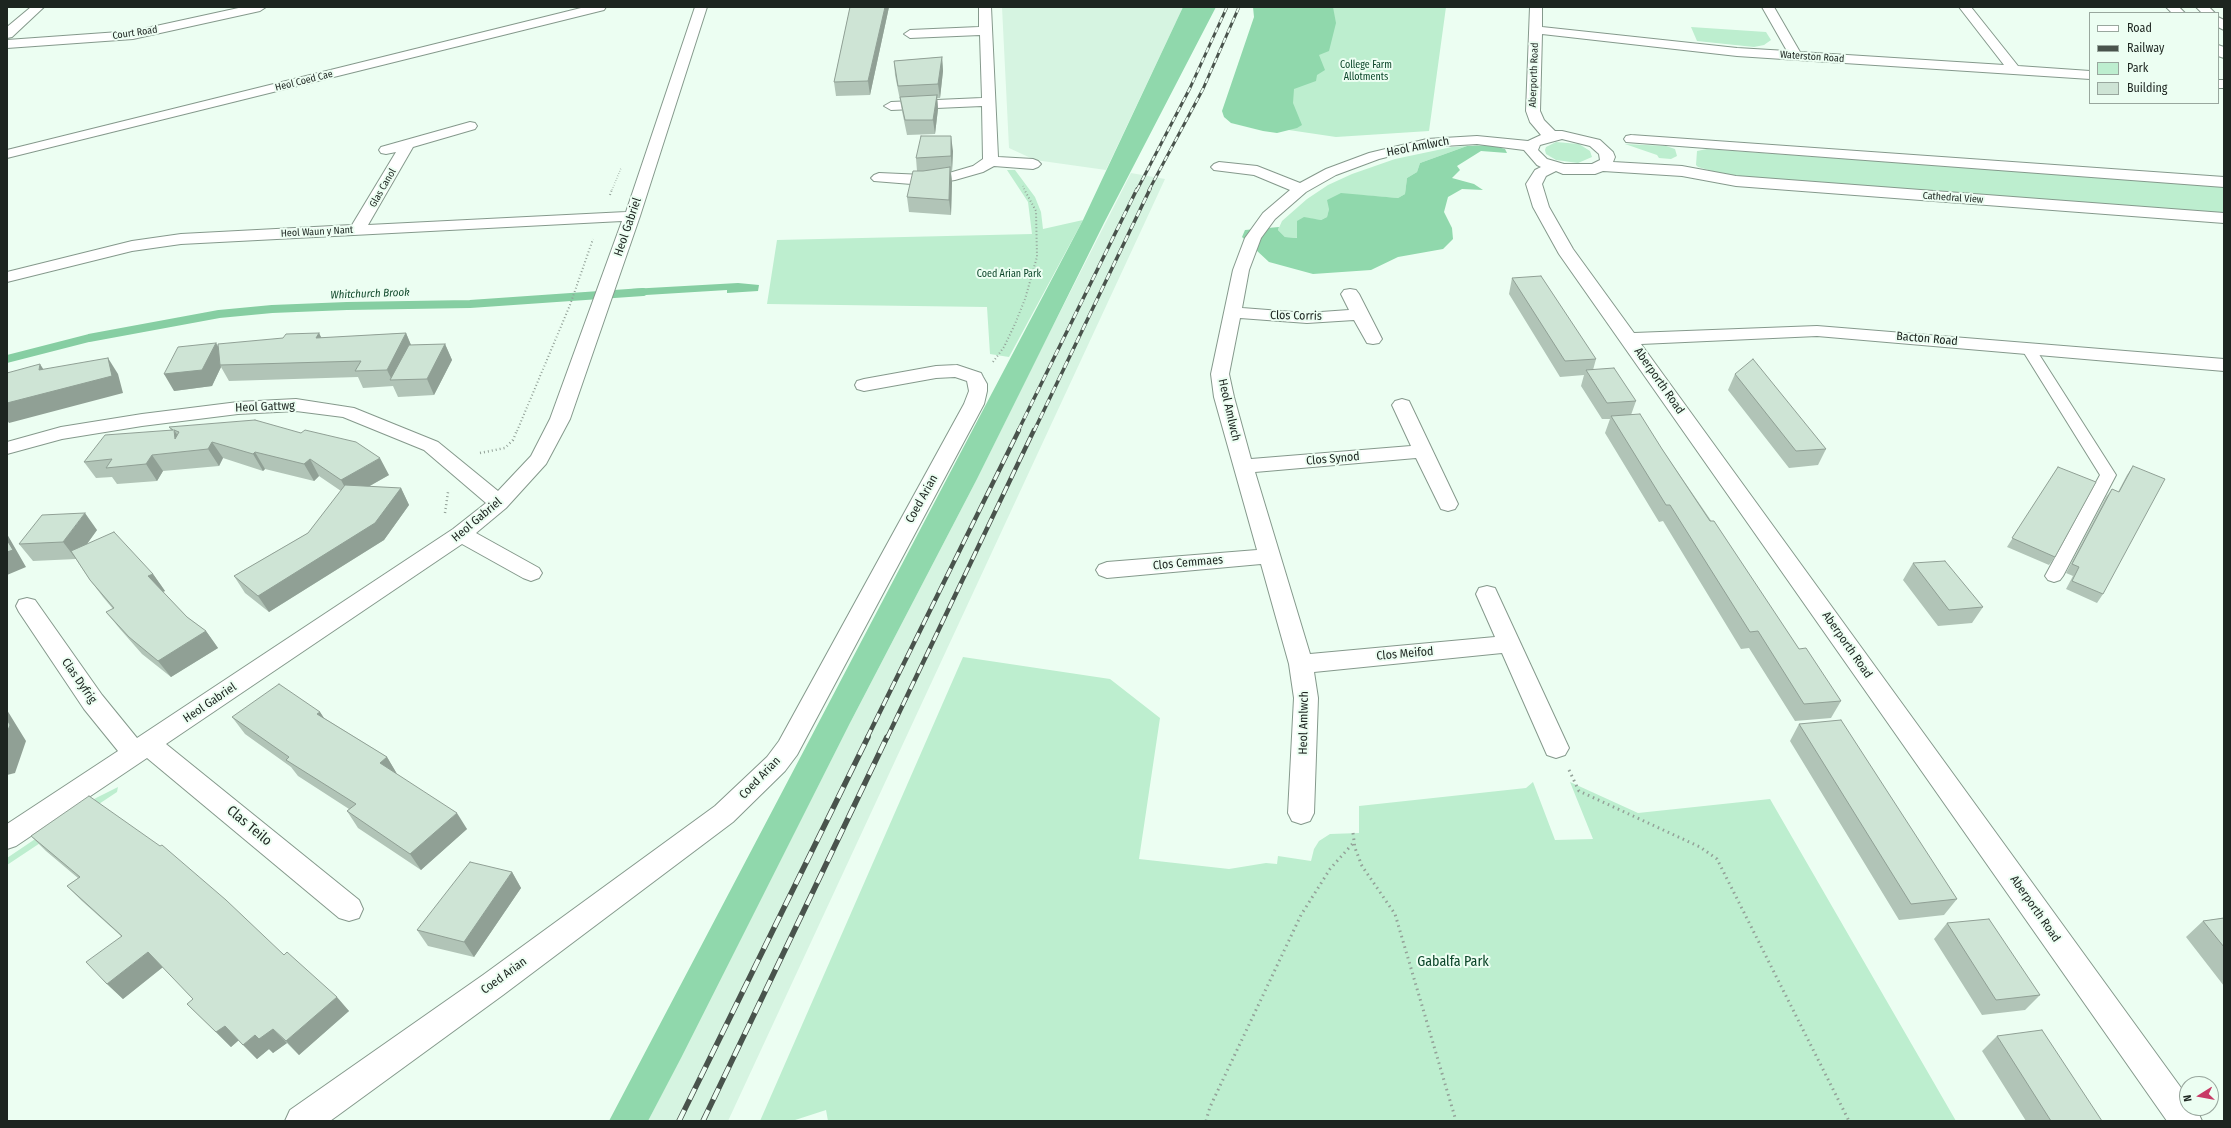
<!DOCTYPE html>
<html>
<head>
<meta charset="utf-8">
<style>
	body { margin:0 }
	#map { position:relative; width:2231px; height:1128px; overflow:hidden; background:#ecfef2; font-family:"Fira Sans Condensed",sans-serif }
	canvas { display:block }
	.frame { position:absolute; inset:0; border:8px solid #1d2520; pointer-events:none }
	.legend { position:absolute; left:2089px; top:12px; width:130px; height:92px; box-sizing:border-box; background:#ecfef2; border:1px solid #99a79e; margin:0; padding:5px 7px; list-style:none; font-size:12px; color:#1d2520 }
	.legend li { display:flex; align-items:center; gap:8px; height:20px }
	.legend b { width:20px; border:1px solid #99a79e }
	.north { position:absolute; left:2179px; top:1076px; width:40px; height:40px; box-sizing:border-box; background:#ecfef2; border:1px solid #99a79e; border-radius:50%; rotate:259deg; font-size:11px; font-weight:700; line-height:16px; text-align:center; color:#1d2520 }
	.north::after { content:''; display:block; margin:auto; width:14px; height:18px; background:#c83a66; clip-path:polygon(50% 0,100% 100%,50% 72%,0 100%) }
</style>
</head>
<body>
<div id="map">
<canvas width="2231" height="1128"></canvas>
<div class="frame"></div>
<ul class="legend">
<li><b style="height:5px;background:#fff"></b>Road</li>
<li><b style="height:5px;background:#49534c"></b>Railway</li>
<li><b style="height:11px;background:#bdeecf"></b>Park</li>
<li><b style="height:11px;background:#cee4d5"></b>Building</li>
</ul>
<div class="north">N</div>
</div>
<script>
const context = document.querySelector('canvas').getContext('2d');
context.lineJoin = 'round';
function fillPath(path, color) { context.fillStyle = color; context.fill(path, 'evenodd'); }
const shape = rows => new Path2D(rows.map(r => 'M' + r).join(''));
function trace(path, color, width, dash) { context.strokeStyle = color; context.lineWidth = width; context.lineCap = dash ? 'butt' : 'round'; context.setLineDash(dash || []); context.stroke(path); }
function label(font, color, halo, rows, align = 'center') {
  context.font = font + ' "Fira Sans Condensed",sans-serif'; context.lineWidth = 4; context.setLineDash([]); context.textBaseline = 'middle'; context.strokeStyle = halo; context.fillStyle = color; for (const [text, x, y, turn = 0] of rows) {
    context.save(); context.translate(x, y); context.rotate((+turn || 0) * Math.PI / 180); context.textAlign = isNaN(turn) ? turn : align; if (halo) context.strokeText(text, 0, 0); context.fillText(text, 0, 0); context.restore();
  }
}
const built = shape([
	[1002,7,1183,7,1106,170,1035,160,1009,148],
	[1131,173,1165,179,728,1121,648,1121,850,723,977,479,1033,365]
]);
const green = shape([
	[1317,7,1446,7,1429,131,1336,137,1282,129],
	[1691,27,1766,32,1771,40,1764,45,1754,47,1697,41],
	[1556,142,1579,144,1590,151,1592,157,1578,163,1556,160,1546,154,1545,150,1546,147],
	[1625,144,1666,146,1675,149,1677,156,1671,159,1659,158,1657,155],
	[1467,146,1420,163,1417,172,1407,178,1405,194,1398,198,1360,195,1329,209,1327,217,1321,220,1304,218,1298,238,1285,237,1278,230,1282,221,1307,199,1328,185,1352,174,1395,159,1452,147],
	[1707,149,2224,186,2224,213,1730,176,1698,167,1696,165,1697,151],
	[1007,170,1015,170,1035,197,1041,212,1043,229,1083,220,1009,357,990,354,987,307,767,304,777,240,1032,234,1028,202],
	[963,657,1110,679,1160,718,1139,859,1229,869,1266,863,1277,864,1278,856,1311,861,1314,849,1319,841,1330,834,1359,833,1359,806,1526,788,1533,782,1555,840,1593,839,1570,782,1638,813,1770,799,1956,1121,828,1121,826,1110,792,1121,760,1121],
	[118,787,117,792,7,865,7,858,96,798]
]);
const forest = shape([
	[1183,7,1216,7,1104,223,977,479,850,723,681,1058,648,1121,609,1121,1083,220],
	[1253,7,1333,7,1336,23,1329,51,1319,55,1325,70,1317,75,1316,81,1294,89,1293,103,1302,125,1297,128,1277,133,1263,131,1231,123,1224,117,1222,111,1254,17],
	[1491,145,1505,149,1507,153,1481,151,1457,166,1460,170,1452,178,1474,184,1483,190,1462,189,1448,197,1444,212,1452,228,1453,239,1443,249,1398,257,1371,270,1313,274,1269,262,1242,237,1245,230,1279,227,1278,230,1285,237,1297,238,1297,221,1304,217,1321,220,1327,217,1329,209,1327,200,1341,193,1398,198,1405,194,1407,178,1417,172,1420,163,1467,146]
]);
const water = shape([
	[738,283,759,285,758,291,727,293,727,290,630,296,631,289]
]);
const stream = shape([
	[7,359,89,338,219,314,272,309,347,306,470,304,643,292]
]);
const pathFar3 = shape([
	[1023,186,1025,190],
	[612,190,621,168]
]);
const pathFar2 = shape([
	[610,195,612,189],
	[993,362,1004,347,1015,324,1025,299,1037,257,1036,211,1024,189],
	[517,431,570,305,593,239]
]);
const pathFar1 = shape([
	[480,453,505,448,513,440,517,430],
	[445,513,448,492]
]);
const path = shape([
	[1569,770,1579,791,1700,847,1717,859,1849,1121],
	[1353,833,1355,848,1362,866,1395,914,1456,1121],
	[1206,1121,1210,1107,1301,915,1330,869,1355,841]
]);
const lane = shape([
	[2028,344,2035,348,2116,475,2063,576,2060,580,2054,582,2048,580,2045,576,2100,475,2021,348,2028,344]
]);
const street = shape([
	[31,7,44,7,12,37,7,38,7,27,31,7],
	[243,7,266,7,260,11,133,39,7,48,7,40,133,31,243,7],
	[585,7,606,7,604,10,7,158,7,150,585,7],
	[695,7,707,7,640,216,570,419,546,464,506,508,476,533,539,568,542,573,539,578,531,581,523,578,462,544,166,744,359,900,363,909,359,918,349,921,339,918,147,758,16,846,7,849,7,824,118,751,84,709,19,612,16,606,19,600,27,598,35,600,102,695,137,738,453,529,486,503,424,450,343,417,296,411,238,414,142,426,62,439,7,454,7,442,61,427,142,414,238,402,296,399,354,408,438,442,498,491,531,456,550,419,622,221,181,244,132,251,7,282,7,272,132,241,181,234,352,225,396,152,386,154,381,153,379,150,381,147,470,122,475,123,477,126,475,129,413,147,368,225,626,212,695,7],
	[979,7,991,7,998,157,1033,159,1038,161,1041,164,1038,167,1033,169,994,166,983,172,955,180,924,185,874,181,871,178,874,175,879,173,924,175,949,173,973,166,983,159,982,106,891,110,884,106,891,102,982,98,980,35,910,38,904,34,910,30,979,27,979,7],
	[1530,7,1542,7,1542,27,1737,48,1787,51,1762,7,1774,7,1800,52,2004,65,1959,7,1971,7,2018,66,2090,71,2090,79,1737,56,1542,34,1540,111,1544,120,1555,131,1562,131,1600,140,1613,152,1615,157,1613,162,1682,166,1736,176,2224,213,2224,223,1736,186,1682,176,1603,171,1595,174,1563,174,1556,171,1546,176,1542,184,1549,207,1573,249,1634,333,1817,326,2224,359,2224,371,1817,336,1641,344,2187,1096,2187,1108,2196,1108,2202,1121,2167,1121,1559,254,1533,207,1526,184,1535,170,1541,167,1537,165,1524,150,1477,144,1427,147,1379,159,1336,175,1306,192,1275,219,1261,238,1249,270,1242,308,1307,313,1349,310,1341,294,1344,290,1350,289,1356,290,1359,294,1382,339,1379,343,1373,344,1367,343,1354,320,1307,323,1240,318,1229,374,1234,397,1251,459,1411,446,1392,405,1395,401,1402,399,1409,401,1458,504,1455,509,1448,511,1441,509,1416,458,1255,472,1310,654,1495,637,1476,594,1479,588,1487,586,1495,588,1569,748,1565,755,1556,758,1547,755,1502,653,1314,672,1318,698,1314,813,1310,821,1301,824,1292,821,1288,813,1294,698,1289,664,1261,564,1107,578,1099,575,1096,570,1099,565,1107,562,1257,550,1214,397,1211,374,1233,270,1245,238,1263,213,1290,190,1254,175,1214,170,1211,167,1214,164,1219,162,1257,166,1300,183,1326,169,1369,153,1427,139,1477,136,1528,141,1541,135,1530,122,1526,111,1530,7],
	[1562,139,1590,146,1599,154,1600,160,1592,164,1564,164,1547,159,1538,150,1540,145,1562,139],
	[2218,80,2224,80,2224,88,2218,88,2218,80],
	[1631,135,2224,177,2224,187,1626,142,1624,139,1626,136,1631,135],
	[957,365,981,373,983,377,987,384,987,391,984,404,797,755,785,771,733,822,503,995,337,1116,330,1121,285,1121,290,1110,483,975,715,806,767,757,779,741,964,404,969,391,967,381,955,377,936,378,864,391,857,389,855,385,857,381,864,379,936,366,957,365]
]);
const secondary = shape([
	[2166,7,2179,7,2185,13,2172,13,2166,7],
	[2196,7,2209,7,2215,13,2202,13,2196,7],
	[2218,17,2224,20,2224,30,2218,27,2218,17],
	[2218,45,2224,47,2224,58,2218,56,2218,45]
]);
const railFar3 = shape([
	[1137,190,1190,88,1227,7],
	[1149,190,1203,89,1239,7]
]);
const railFar2 = shape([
	[1018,431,1137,189],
	[1034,431,1150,189]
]);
const railFar1 = shape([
	[867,738,1019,430],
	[887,738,1034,430]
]);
const rail = shape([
	[679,1121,868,737],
	[703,1121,887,737]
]);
const wall = shape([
	[850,7,889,7,870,95,836,96,834,82],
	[942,57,943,71,940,98,937,98,938,109,935,134,907,135,902,111,900,100,895,75,894,61],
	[953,151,952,171,951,171,952,182,951,215,909,212,907,197,917,171,916,158],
	[1512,278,1596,359,1593,370,1636,401,1631,415,1662,449,1799,649,1841,701,1831,718,1795,721,1749,648,1741,649,1663,521,1659,522,1605,433,1610,419,1602,419,1581,386,1584,375,1560,377,1509,294],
	[319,333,321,338,406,333,411,345,445,344,452,360,434,395,398,397,393,386,363,388,358,377,229,381,221,367,212,386,174,391,216,343,219,348],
	[1735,374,1826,449,1818,465,1789,468,1728,390],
	[169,427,389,475,368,487,401,488,409,505,384,540,269,612,245,593,234,576,308,533,341,491,319,476,314,481,265,469,263,471,223,458,219,466,163,471,157,481,117,484,112,477,96,478,84,462,171,430],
	[2133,466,2103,594,2097,603,2066,589,2073,576,2066,573,2106,497,2112,489,2118,492,2127,475],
	[2058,467,2055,557,2049,565,2007,547],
	[97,530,87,544,153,574,165,591,163,592,187,617,206,631,218,648,171,677,142,654,120,629,106,612,113,609,103,597,90,580,76,559,33,561,19,544],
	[1913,563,1983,607,1972,623,1938,626,1903,580],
	[320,712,324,718,387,757,397,774,467,829,421,870,358,828,347,811,349,809,298,776,291,767,245,734,232,717],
	[1799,724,1957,899,1944,915,1899,920,1790,741],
	[31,836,284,955,349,1011,299,1055,287,1043,273,1053,269,1049,257,1059,239,1040,231,1047,187,1004,193,999,163,967,123,999,107,984,121,936,82,901,67,886,78,878,46,851],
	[512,872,521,888,474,957,428,946,417,930],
	[2224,918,2224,986,2186,937,2203,921],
	[1947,923,2040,995,2025,1010,1982,1015,1934,939],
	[1997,1036,2102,1121,2026,1121,1982,1051]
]);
const shadedWall = shape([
	[885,7,889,7,870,95,868,81],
	[942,57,943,71,940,98,938,84],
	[937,95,938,109,935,134,933,120],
	[951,136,953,151,952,171,951,156],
	[950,167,952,182,951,215,949,200],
	[319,333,327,349,316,338],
	[406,333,413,350,392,380,387,370],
	[216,343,225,359,220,365,221,367,212,386,174,391,164,374],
	[445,344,452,360,434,395,427,379],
	[108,358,118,374,123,393,9,423,7,420,7,403],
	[40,364,51,381,39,370],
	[174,430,185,447,175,439],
	[212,442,223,458,219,466,208,449],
	[255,452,265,469,263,471,253,454],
	[152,455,163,471,157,481,146,464],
	[380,458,389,475,350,497,341,480],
	[310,459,319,476,314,481,304,464],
	[401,488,409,505,384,540,269,612,258,596],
	[85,513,97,530,76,559,63,542],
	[7,534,26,567,7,575],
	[153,574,165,591,160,593,148,576],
	[206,631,218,648,171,677,158,661],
	[7,710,26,741,15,773,7,775],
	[320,712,331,729,317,714],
	[387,757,397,774,380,763],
	[457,813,467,829,421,870,410,854],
	[512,872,521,888,474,957,464,942],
	[148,952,163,967,123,999,107,984],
	[337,997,349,1011,299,1055,286,1041],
	[225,1026,239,1040,231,1047,216,1032],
	[273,1029,287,1043,273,1053,269,1049,257,1059,243,1045,255,1035]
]);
const building = shape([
	[850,7,885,7,868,81,834,82,850,7],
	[942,57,938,84,898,86,894,61,942,57],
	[937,95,933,120,905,120,900,97,937,95],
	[921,136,951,136,951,156,916,158,921,136],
	[950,167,949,200,907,197,913,171,923,171,950,167],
	[1541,276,1596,359,1565,361,1512,278,1541,276],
	[319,333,316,338,406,333,387,370,355,371,361,361,220,365,218,344,283,338,286,334,319,333],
	[216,343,202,370,164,374,178,347,216,343],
	[445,344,427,379,390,380,409,345,445,344],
	[108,358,112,376,7,403,7,373,40,364,39,370,108,358],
	[1753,359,1826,449,1796,451,1735,374,1753,359],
	[1614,368,1636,401,1607,403,1586,370,1614,368],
	[1640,414,1662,449,1710,521,1714,521,1799,649,1806,648,1841,701,1804,704,1758,631,1750,632,1670,505,1666,505,1611,416,1640,414],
	[255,420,301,433,305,430,356,442,380,458,341,480,310,459,304,464,255,452,253,454,212,442,208,449,152,455,146,464,106,468,112,459,84,462,105,435,173,430,169,427,255,420],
	[174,430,179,432,175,439,174,430],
	[2133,466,2165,479,2103,594,2072,581,2079,567,2072,564,2112,489,2119,492,2133,466],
	[2058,467,2096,482,2055,557,2012,538,2058,467],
	[345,485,401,488,375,523,258,596,234,576,308,533,345,485],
	[85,513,63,542,19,544,42,515,85,513],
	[114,532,153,574,148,576,187,617,206,631,158,661,129,637,106,612,114,608,90,580,71,551,114,532],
	[7,540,13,550,7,552,7,540],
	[1945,561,1983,607,1949,610,1913,563,1945,561],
	[279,684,320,712,317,714,387,757,380,763,457,813,410,854,347,811,356,804,286,760,289,757,232,717,279,684],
	[7,719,10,725,7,733,7,719],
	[1841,720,1957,899,1911,904,1799,724,1841,720],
	[89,796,160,846,162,845,226,900,284,955,287,952,337,997,286,1041,273,1029,259,1039,255,1035,243,1045,225,1026,216,1032,187,1004,193,999,148,952,107,984,86,962,122,936,67,886,80,877,31,836,89,796],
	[470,862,512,872,464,942,417,930,470,862],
	[2224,918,2224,947,2203,921,2224,918],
	[1989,919,2040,995,1996,1000,1947,923,1989,919],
	[2042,1030,2102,1121,2051,1121,1997,1036,2042,1030]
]);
const farStreetnames = [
	["Court Road",135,33,-8],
	["Waterston Road",1812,57,4],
	["Aberporth Road",1534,75,-88],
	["Heol Coed Cae",304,81,-14],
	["Glas Canol",383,188,-60],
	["Cathedral View",1953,198,4],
	["Heol Waun y Nant",317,232,-3]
];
const farParknames = [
	["College Farm",1366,65],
	["Allotments",1366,77],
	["Coed Arian Park",1009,274]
];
const farWaternames = [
	["Whitchurch Brook",370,294,-2]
];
const streetNames = [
	["Heol Amlwch",1418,147,-11],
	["Heol Gabriel",628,227,-71],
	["Clos Corris",1296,316,1],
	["Bacton Road",1927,339,5],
	["Aberporth Road",1659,381,55],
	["Heol Gattwg",265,407,-2],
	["Heol Amlwch",1229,410,77],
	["Clos Synod",1333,459,-5],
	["Coed Arian",922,499,-61],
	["Heol Gabriel",477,520,-40],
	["Clos Cemmaes",1188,563,-5],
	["Aberporth Road",1847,645,55],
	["Clos Meifod",1405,654,-5],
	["Clas Dyfrig",79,681,55],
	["Heol Gabriel",210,703,-34],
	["Heol Amlwch",1304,723,-89],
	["Coed Arian",760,778,-46],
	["Aberporth Road",2035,909,55],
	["Coed Arian",504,976,-36]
];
const nearStreetnames = [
	["Clas Teilo",249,826,40]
];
const nearParknames = [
	["Gabalfa Park",1453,962]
];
fillPath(built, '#d6f4e1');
fillPath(green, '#bdeecf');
fillPath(forest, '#90d8ac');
fillPath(water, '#86cea2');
trace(stream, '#86cea2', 8);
trace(lane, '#85998c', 2);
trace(street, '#85998c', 2);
trace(secondary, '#85998c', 2);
trace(pathFar3, '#93a198', 1.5, [0.5, 2]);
trace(pathFar2, '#93a198', 2, [1, 2.5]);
trace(pathFar1, '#93a198', 2.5, [1, 3]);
trace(path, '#93a198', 3, [1.5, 4]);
fillPath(lane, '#fff');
fillPath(street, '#fff');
fillPath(secondary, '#fff');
trace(railFar3, '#49534c', 3);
trace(railFar2, '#49534c', 3.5);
trace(railFar1, '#49534c', 4.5);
trace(rail, '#49534c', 5.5);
trace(railFar3, '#ecfef2', 2, [5.5]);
trace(railFar2, '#ecfef2', 2.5, [7]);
trace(railFar1, '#ecfef2', 3, [9]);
trace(rail, '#ecfef2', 4, [12]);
fillPath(wall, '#b1c4b7');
fillPath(shadedWall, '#90a095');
fillPath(building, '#cee4d5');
trace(building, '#90a095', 1);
label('10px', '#1d2520', '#ecfef2', farStreetnames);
label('10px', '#0a4428', '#ecfef2', farParknames);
label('italic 11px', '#124a2d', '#ecfef2', farWaternames);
label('12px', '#1d2520', '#ecfef2', streetNames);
label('14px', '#1d2520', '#ecfef2', nearStreetnames);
label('14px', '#0a4428', '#ecfef2', nearParknames);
</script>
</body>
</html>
